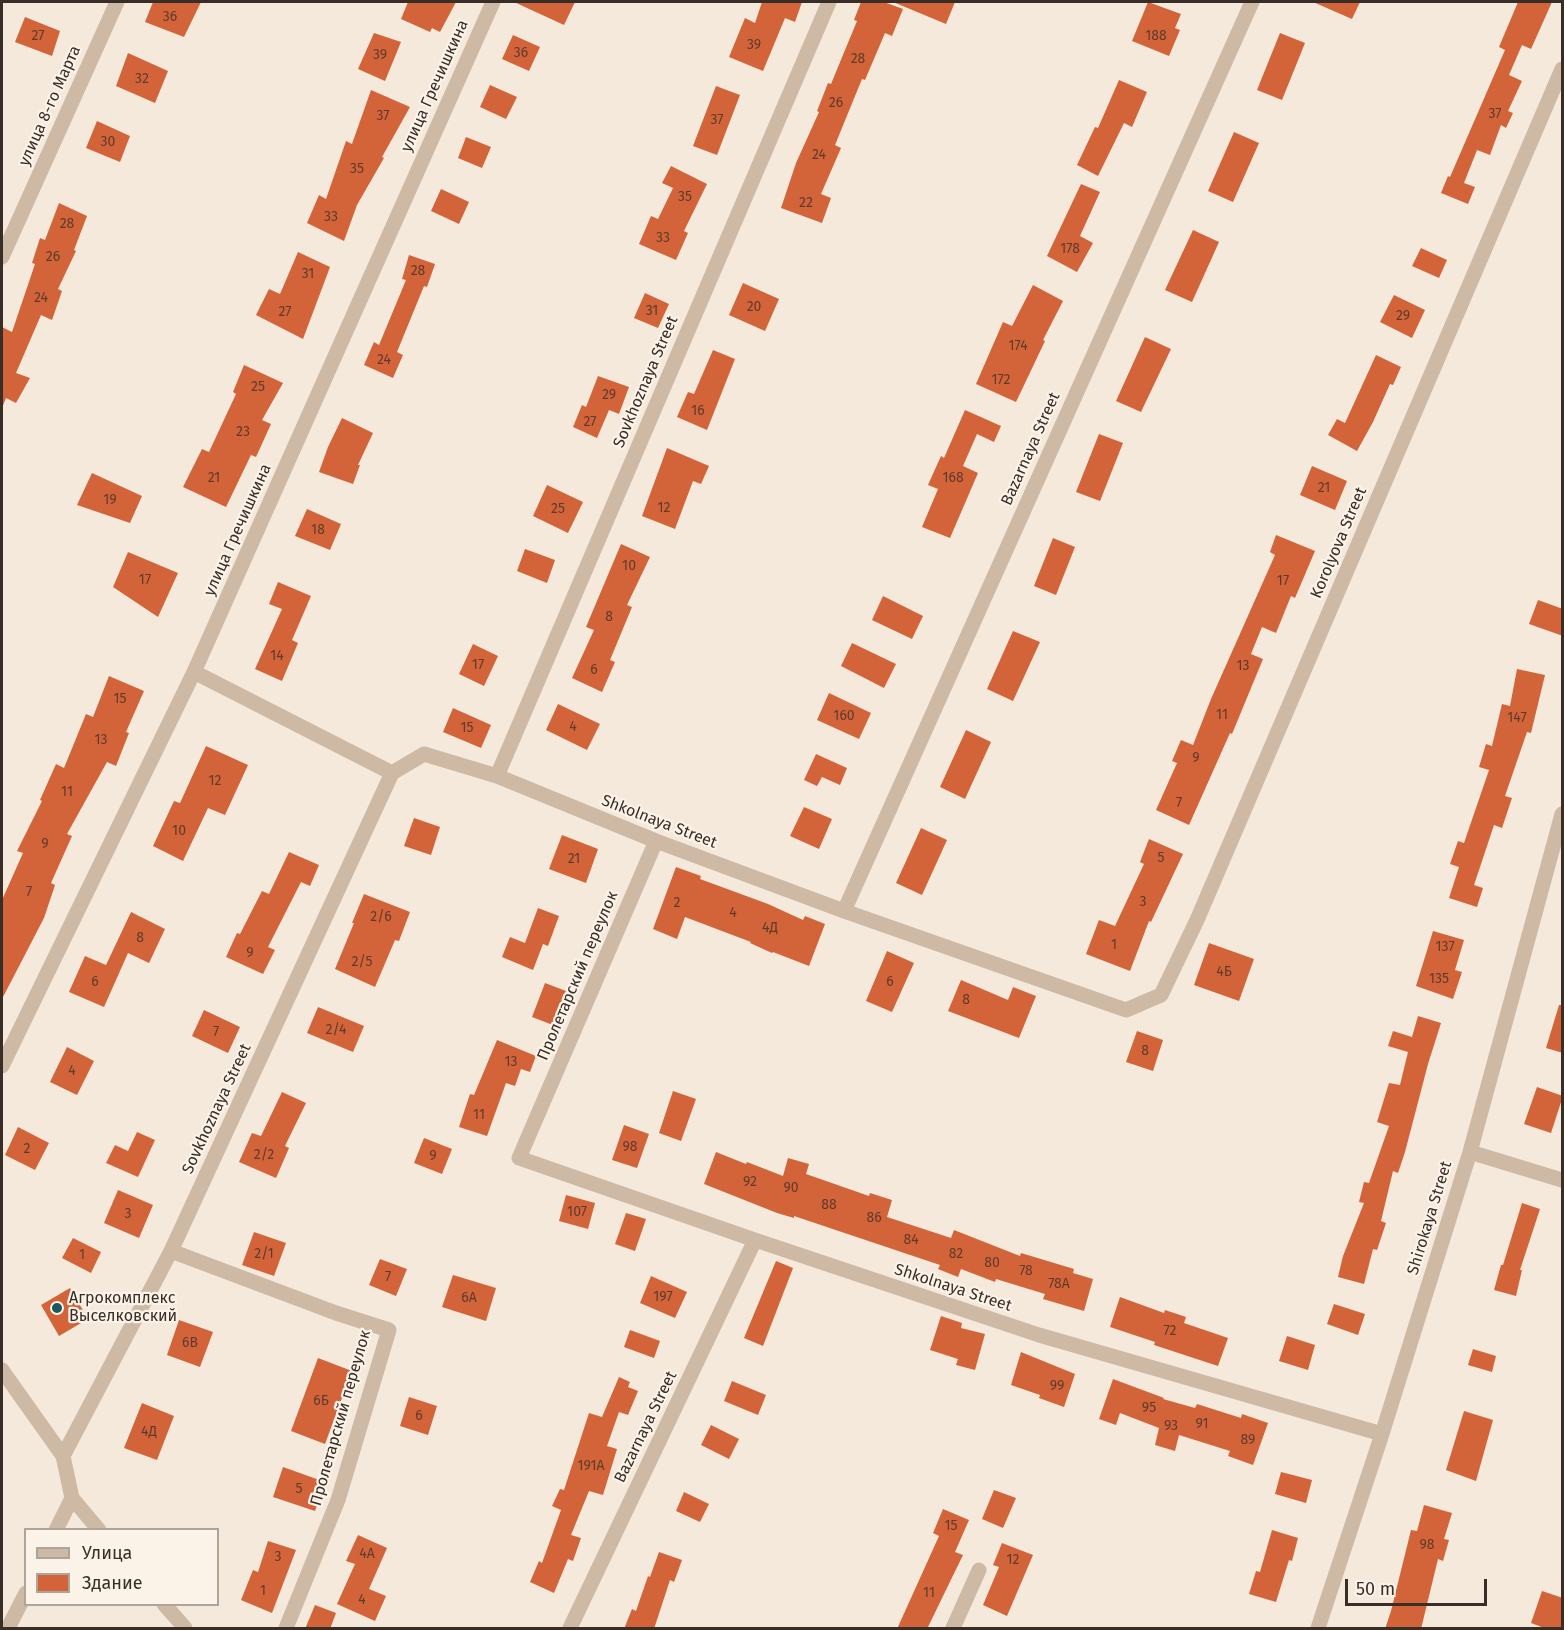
<!DOCTYPE html>
<html>
<head>
<meta charset="utf-8">
<style>
	body { margin:0 }
	#map { position:relative; width:1564px; height:1630px; overflow:hidden; background:#f4e9db; font-family:"Fira Sans",sans-serif }
	canvas { display:block }
	.frame { position:absolute; inset:0; border:3px solid #392d27; pointer-events:none }
	.legend { position:absolute; left:24px; top:1528px; width:195px; height:78px; box-sizing:border-box; background:#fbf3e8; border:2px solid #ada49b; margin:0; padding:8px 10px; list-style:none; font-size:18px; color:#392d27 }
	.legend li { display:flex; align-items:center; gap:12px; height:30px }
	.legend b { width:30px; border:2px solid #ada49b }
	.scale { position:absolute; left:1345px; top:1579px; width:142px; height:27px; box-sizing:border-box; border:3px solid #392d27; border-top:0; padding-left:8px; font-size:18px; line-height:21px; white-space:nowrap; color:#392d27; -webkit-text-stroke:4px #fbf3e8; paint-order:stroke }
</style>
</head>
<body>
<div id="map">
<canvas width="1564" height="1630"></canvas>
<div class="frame"></div>
<ul class="legend">
<li><b style="height:8px;background:#ceb9a5"></b>Улица</li>
<li><b style="height:16px;background:#d3643a"></b>Здание</li>
</ul>
<div class="scale">50 m</div>
</div>
<script>
const context = document.querySelector('canvas').getContext('2d');
context.lineJoin = 'round';
function fillPath(path, color) { context.fillStyle = color; context.fill(path, 'evenodd'); }
const shape = rows => new Path2D(rows.map(r => 'M' + r).join(''));
function trace(path, color, width, dash) { context.strokeStyle = color; context.lineWidth = width; context.lineCap = dash ? 'butt' : 'round'; context.setLineDash(dash || []); context.stroke(path); }
function label(font, color, halo, rows, align = 'center') {
  context.font = font + ' "Fira Sans",sans-serif'; context.lineWidth = 4.5; context.setLineDash([]); context.textBaseline = 'middle'; context.strokeStyle = halo; context.fillStyle = color; for (const [text, x, y, turn = 0] of rows) {
    context.save(); context.translate(x, y); context.rotate((+turn || 0) * Math.PI / 180); context.textAlign = isNaN(turn) ? turn : align; if (halo) context.strokeText(text, 0, 0); context.fillText(text, 0, 0); context.restore();
  }
}
const building = shape([
	[153,2,201,2,184,37,145,22],
	[408,2,456,2,440,32,432,28,430,32,401,19],
	[514,2,575,2,564,25],
	[762,2,802,2,795,22,785,18,763,71,729,57,745,18,755,23],
	[861,2,884,2,903,9,892,36,885,33,865,80,862,79,835,145,841,148,821,194,831,198,822,223,781,208,796,163,819,112,817,111,828,83,831,84,857,21,854,20],
	[893,2,955,2,946,24],
	[1148,2,1181,14,1175,28,1180,30,1169,56,1132,41],
	[1313,2,1360,2,1352,19],
	[1518,2,1552,2,1531,49,1522,45,1509,75,1522,81,1508,111,1513,113,1506,128,1501,125,1490,155,1477,150,1464,183,1475,187,1468,204,1441,193,1448,176,1450,177,1505,50,1499,47],
	[25,17,60,31,52,56,15,42],
	[374,33,401,42,385,81,358,69],
	[1280,33,1305,43,1282,100,1257,90],
	[513,35,540,47,529,71,502,59],
	[128,53,168,71,155,103,116,86],
	[1119,80,1147,92,1132,127,1124,123,1098,176,1077,165,1095,127,1098,128],
	[490,85,517,97,506,119,480,107],
	[716,86,740,95,717,155,693,146],
	[371,90,410,107,382,157,384,158,357,205,344,241,307,223,319,195,326,199,346,141,352,144],
	[97,121,130,136,120,162,86,148],
	[1234,132,1259,143,1233,202,1208,191],
	[466,137,491,147,482,168,458,158],
	[671,166,707,184,684,231,688,233,676,260,639,244,651,216,658,219,673,188,662,183],
	[1081,184,1100,192,1080,236,1093,243,1077,272,1047,256],
	[441,189,469,202,459,224,431,211],
	[59,203,87,216,74,250,76,251,58,289,62,291,52,320,41,315,16,373,30,378,16,403,6,398,2,408,2,327,12,332,35,264,32,263,40,238,45,240],
	[1193,230,1219,242,1192,302,1165,290],
	[1421,248,1447,260,1439,278,1412,266],
	[298,252,330,267,303,339,256,315,269,289,280,294],
	[409,255,435,264,427,287,424,286,397,352,403,355,393,378,364,365,374,342,379,345,406,280,402,279],
	[743,283,779,299,765,331,729,315],
	[1033,285,1063,301,1043,340,1045,341,1016,402,976,384,1003,322,1012,326],
	[645,293,669,304,658,328,634,318],
	[1394,295,1425,310,1412,338,1380,322],
	[1145,337,1171,349,1141,412,1116,401],
	[713,350,735,359,707,430,677,417,688,392,694,394],
	[1376,355,1401,367,1393,385,1390,384,1373,422,1357,451,1328,435,1337,419,1345,423],
	[244,365,283,383,262,420,271,424,256,457,251,455,226,507,183,487,202,449,209,452,236,394,233,392],
	[598,376,629,387,619,414,609,410,597,438,573,427,582,405,586,407],
	[965,410,1001,426,994,442,977,434,963,466,978,473,950,538,922,527,938,489,928,485,941,456,944,458],
	[342,418,373,433,358,465,360,465,353,484,319,472,328,447],
	[1099,434,1123,443,1100,501,1076,492],
	[667,448,709,466,701,484,693,481,675,529,642,516],
	[1312,466,1347,481,1335,510,1300,495],
	[92,473,142,496,130,523,77,505],
	[547,485,583,502,568,533,533,516],
	[307,509,341,524,330,550,295,536],
	[1276,535,1315,551,1295,598,1291,596,1276,633,1262,627,1251,654,1263,659,1232,734,1230,733,1189,825,1156,810,1177,763,1172,761,1181,740,1193,745,1211,699,1275,555,1270,552],
	[1053,538,1075,547,1056,595,1034,586],
	[621,544,650,557,627,605,632,607,610,660,615,662,602,692,572,678,594,630,586,627],
	[525,549,555,560,547,583,517,571],
	[128,552,178,573,158,617,113,587],
	[278,582,311,596,292,640,298,643,282,681,255,669,282,609,269,604],
	[883,596,923,616,912,639,872,620],
	[1538,600,1563,609,1563,636,1529,624],
	[1013,631,1040,642,1013,701,987,689],
	[852,643,896,664,884,688,841,666],
	[473,644,498,656,484,686,459,674],
	[1517,669,1545,675,1531,733,1527,732,1505,796,1512,798,1502,828,1494,825,1474,885,1483,888,1477,907,1449,898,1459,867,1450,864,1458,841,1464,843,1489,770,1479,767,1486,744,1492,746,1502,704,1510,706],
	[109,676,144,691,126,732,129,733,116,766,107,762,67,834,72,836,51,883,55,885,44,918,2,999,2,900,23,853,17,851,42,801,40,800,56,764,64,768,86,714,93,717],
	[829,693,871,713,859,739,817,720],
	[558,704,600,724,587,750,546,730],
	[453,708,491,725,481,748,443,732],
	[966,730,991,742,965,799,940,787],
	[206,746,248,765,225,815,208,808,183,861,153,846,174,801,180,803],
	[816,754,847,768,840,785,822,777,817,786,804,780],
	[804,807,832,819,819,849,790,836],
	[414,818,440,827,431,855,404,846],
	[921,828,947,840,922,895,896,883],
	[562,835,598,849,586,883,549,869],
	[1149,839,1183,854,1151,922,1149,921,1130,971,1086,954,1099,920,1115,926,1144,864,1140,862],
	[289,852,319,865,310,886,301,882,268,947,275,950,263,974,226,957,237,933,240,934,262,891,269,894],
	[676,867,701,876,700,879,768,904,803,920,805,916,825,924,809,966,773,952,772,953,750,943,751,942,685,917,677,939,653,929],
	[364,894,410,912,399,941,395,940,375,987,335,969,354,923,352,923],
	[538,908,559,916,548,946,543,944,533,970,502,957,510,937,525,943],
	[131,912,165,929,149,963,128,953,104,1007,69,992,85,956,106,965],
	[1433,931,1464,940,1455,970,1462,972,1453,999,1416,986],
	[1209,943,1254,959,1239,1001,1194,985],
	[887,951,914,963,892,1012,866,1001],
	[961,980,1008,1000,1013,987,1036,996,1019,1038,948,1011],
	[545,983,566,991,553,1025,532,1017],
	[1559,1005,1563,1005,1563,1053,1546,1048],
	[318,1007,364,1026,353,1052,307,1033],
	[204,1010,240,1027,228,1053,192,1036],
	[1418,1016,1441,1023,1428,1064,1405,1152,1398,1173,1393,1171,1381,1221,1386,1223,1377,1250,1373,1249,1364,1284,1338,1277,1343,1256,1364,1203,1359,1202,1364,1182,1369,1183,1389,1126,1377,1122,1389,1083,1400,1085,1408,1052,1388,1046,1393,1031,1412,1037],
	[1137,1031,1163,1040,1153,1071,1126,1062],
	[497,1040,536,1056,530,1072,521,1069,515,1086,506,1083,487,1136,459,1127,470,1094,474,1095],
	[67,1047,94,1061,77,1095,50,1082],
	[1537,1087,1563,1096,1551,1133,1524,1124],
	[673,1091,696,1099,681,1141,659,1133],
	[282,1092,306,1103,285,1146,289,1148,276,1178,239,1162,252,1133,261,1136],
	[624,1125,649,1134,637,1168,612,1160],
	[18,1127,49,1143,35,1170,5,1155],
	[137,1132,155,1140,138,1177,106,1163,115,1145,128,1151],
	[424,1138,452,1149,442,1174,414,1163],
	[716,1152,746,1164,747,1162,783,1176,788,1158,809,1164,806,1174,869,1196,870,1193,892,1200,887,1217,951,1238,954,1230,1020,1256,1021,1253,1074,1269,1073,1273,1093,1279,1084,1311,1043,1299,1045,1294,996,1279,995,1282,961,1269,958,1277,938,1269,940,1265,794,1216,794,1218,777,1213,704,1184],
	[118,1190,153,1205,139,1238,104,1223],
	[566,1195,595,1203,588,1229,559,1221],
	[1522,1203,1540,1209,1520,1270,1522,1270,1516,1296,1494,1290,1501,1265,1503,1265],
	[626,1213,646,1219,635,1251,615,1244],
	[254,1232,286,1243,274,1276,242,1265],
	[73,1238,101,1252,91,1273,62,1258],
	[380,1259,407,1269,396,1296,369,1285],
	[776,1261,793,1268,763,1346,744,1338],
	[453,1275,496,1288,486,1321,442,1307],
	[651,1276,687,1292,675,1318,640,1303],
	[70,1288,88,1319,59,1336,41,1305],
	[1120,1297,1164,1313,1165,1310,1186,1317,1184,1323,1228,1338,1218,1366,1154,1345,1155,1342,1110,1327],
	[1334,1304,1365,1314,1358,1335,1327,1324],
	[941,1316,962,1323,961,1328,985,1334,975,1370,956,1365,958,1359,930,1350],
	[179,1320,213,1332,200,1367,167,1355],
	[630,1330,660,1341,654,1358,624,1347],
	[1287,1336,1315,1345,1308,1370,1279,1361],
	[1473,1349,1496,1356,1492,1372,1468,1365],
	[1021,1352,1075,1374,1064,1407,1039,1398,1040,1395,1011,1385],
	[318,1358,352,1371,325,1444,291,1431],
	[619,1377,630,1382,628,1387,638,1391,628,1415,619,1412,607,1446,617,1449,603,1495,589,1491,571,1535,581,1538,573,1561,568,1559,554,1593,530,1582,539,1561,542,1563,561,1510,552,1506,560,1489,564,1490,589,1413,602,1417],
	[1113,1379,1164,1398,1163,1399,1195,1408,1197,1404,1241,1418,1242,1414,1268,1423,1253,1465,1228,1456,1230,1451,1179,1435,1175,1451,1155,1445,1159,1428,1120,1413,1116,1425,1099,1419],
	[732,1381,766,1395,758,1415,724,1401],
	[409,1397,437,1406,428,1435,400,1426],
	[142,1403,174,1416,157,1460,124,1448],
	[1464,1411,1493,1420,1476,1481,1446,1470],
	[711,1425,739,1439,729,1459,701,1445],
	[283,1467,325,1482,315,1511,273,1497],
	[1281,1472,1312,1480,1306,1503,1275,1494],
	[994,1490,1016,1498,1003,1528,982,1519],
	[684,1492,709,1504,700,1522,676,1511],
	[1424,1505,1452,1513,1444,1539,1449,1540,1443,1561,1438,1559,1421,1629,1385,1629,1391,1611,1411,1530,1417,1531],
	[943,1509,969,1520,955,1552,963,1555,927,1629,897,1629,939,1536,933,1533],
	[1272,1530,1298,1538,1292,1561,1289,1560,1276,1602,1249,1594,1256,1571,1260,1572],
	[358,1535,387,1548,369,1589,386,1596,375,1621,337,1604,355,1564,346,1561],
	[268,1541,296,1550,272,1613,241,1600,253,1570,258,1572],
	[1002,1543,1033,1555,1007,1616,983,1605,999,1567,993,1565],
	[659,1552,682,1560,674,1582,670,1580,654,1629,624,1629,632,1609,636,1611,648,1576,650,1577],
	[1542,1591,1563,1598,1563,1629,1547,1629,1531,1623],
	[315,1605,336,1613,330,1629,305,1629]
]);
const minor = shape([
	[2,257,117,2],
	[194,672,392,773,424,754,497,776,656,841,844,911,1126,1010,1161,995,1197,920,1562,69],
	[497,776,829,2],
	[656,841,519,1158,755,1240,1039,1335,1382,1434],
	[844,911,1252,2],
	[2,1066,194,672,493,2],
	[1470,1152,1562,1180],
	[171,1251,336,1313,389,1330,338,1500,286,1628],
	[2,1370,63,1456,72,1498,99,1530],
	[63,1456,171,1251,392,773],
	[56,1530,72,1498],
	[164,1604,185,1628],
	[8,1628,26,1593],
	[570,1628,755,1240],
	[953,1628,979,1570],
	[1318,1628,1382,1434,1470,1152,1562,814]
]);
const markers = [
	[57,1308,6,"#18585f"]
];
const numberNames = [
	["36",170,17],
	["27",38,36],
	["188",1156,36],
	["39",754,45],
	["36",521,53],
	["39",380,55],
	["28",858,59],
	["32",142,79],
	["26",836,103],
	["37",1495,114],
	["37",383,116],
	["37",717,120],
	["30",108,142],
	["24",819,155],
	["35",357,169],
	["35",685,197],
	["22",806,203],
	["33",331,217],
	["28",67,224],
	["33",663,238],
	["178",1070,249],
	["26",53,257],
	["28",418,271],
	["31",308,274],
	["24",41,298],
	["20",754,307],
	["31",652,311],
	["27",285,312],
	["29",1403,316],
	["174",1018,346],
	["24",384,360],
	["172",1001,380],
	["25",258,387],
	["29",609,395],
	["16",698,411],
	["27",590,422],
	["23",243,432],
	["21",214,478],
	["168",953,478],
	["21",1324,488],
	["19",110,500],
	["12",664,508],
	["25",558,509],
	["18",318,530],
	["10",629,566],
	["17",145,580],
	["17",1283,581],
	["8",609,617],
	["14",277,656],
	["17",478,665],
	["13",1243,666],
	["6",594,670],
	["15",120,699],
	["11",1222,715],
	["160",844,716],
	["147",1517,718],
	["4",573,727],
	["15",467,728],
	["13",101,740],
	["9",1196,758],
	["12",215,781],
	["11",67,792],
	["7",1179,803],
	["10",179,831],
	["9",45,844],
	["5",1161,858],
	["21",574,859],
	["7",29,892],
	["3",1143,902],
	["2",677,903],
	["4",733,913],
	["2/6",381,917],
	["4Д",770,928],
	["8",140,938],
	["1",1114,945],
	["137",1445,947],
	["9",250,953],
	["2/5",362,962],
	["4Б",1224,972],
	["135",1439,979],
	["6",95,982],
	["6",890,982],
	["8",966,1000],
	["2/4",336,1030],
	["7",216,1032],
	["8",1145,1051],
	["13",511,1062],
	["4",72,1071],
	["11",479,1115],
	["98",630,1147],
	["2",27,1149],
	["2/2",264,1155],
	["9",433,1156],
	["92",750,1182],
	["90",791,1188],
	["88",829,1205],
	["107",577,1212],
	["3",128,1214],
	["86",874,1218],
	["84",911,1240],
	["2/1",264,1254],
	["82",956,1254],
	["1",82,1255],
	["80",992,1263],
	["78",1026,1271],
	["7",388,1277],
	["78А",1059,1284],
	["197",663,1297],
	["6А",469,1298],
	["72",1170,1331],
	["6В",190,1343],
	["99",1057,1386],
	["6Б",321,1401],
	["95",1149,1408],
	["6",419,1416],
	["91",1202,1424],
	["93",1171,1426],
	["4Д",149,1432],
	["89",1248,1440],
	["191А",591,1466],
	["5",299,1489],
	["15",951,1526],
	["98",1427,1545],
	["4А",367,1554],
	["3",278,1557],
	["12",1013,1560],
	["1",263,1591],
	["11",929,1593],
	["4",362,1600]
];
const streetNames = [
	["улица Гречишкина",435,86,-66],
	["улица 8-го Марта",50,106,-66],
	["Sovkhoznaya Street",646,382,-67],
	["Bazarnaya Street",1031,449,-66],
	["улица Гречишкина",238,530,-66],
	["Korolyova Street",1339,543,-67],
	["Shkolnaya Street",659,822,21],
	["Пролетарский переулок",578,976,-67],
	["Sovkhoznaya Street",217,1109,-65],
	["Shirokaya Street",1430,1218,-73],
	["Shkolnaya Street",953,1288,18],
	["Пролетарский переулок",341,1418,-74],
	["Bazarnaya Street",646,1427,-64]
];
const poiNames = [
	["Агрокомплекс",69,1299],
	["Выселковский",69,1317]
];
fillPath(building, '#d3643a');
trace(minor, '#ceb9a5', 15);
for (const [x, y, r, color] of markers) { const dot = new Path2D(); dot.arc(x, y, r, 0, 2 * Math.PI); context.fillStyle = color; context.fill(dot); trace(dot, '#fbf3e8', 2); }
label('14px', '#603b2c', null, numberNames);
label('16px', '#392d27', '#fbf3e8', streetNames);
label('16px', '#392d27', '#fbf3e8', poiNames, 'left');
</script>
</body>
</html>
